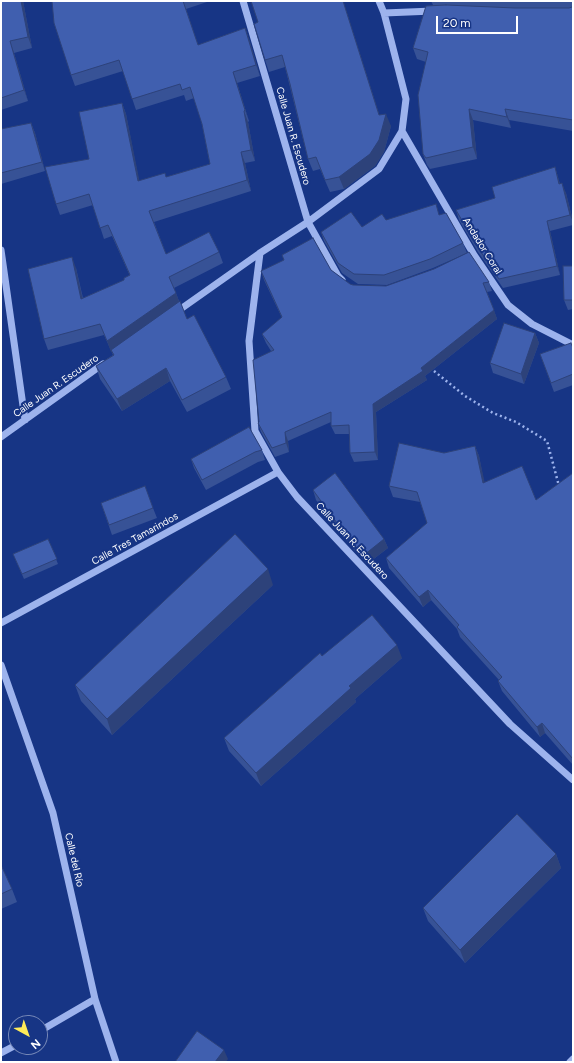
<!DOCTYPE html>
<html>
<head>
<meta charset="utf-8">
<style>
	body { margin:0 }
	#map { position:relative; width:574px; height:1063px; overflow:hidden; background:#173585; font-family:Figtree,sans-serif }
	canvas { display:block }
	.frame { position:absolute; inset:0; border:2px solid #fff; pointer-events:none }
	.north { position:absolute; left:8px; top:1015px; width:40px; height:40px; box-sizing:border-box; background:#173585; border:1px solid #7486b6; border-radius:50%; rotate:140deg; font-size:11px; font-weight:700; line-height:16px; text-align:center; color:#fff }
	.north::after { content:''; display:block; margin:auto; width:14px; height:18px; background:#ffeb58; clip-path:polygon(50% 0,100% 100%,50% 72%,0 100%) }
	.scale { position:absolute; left:436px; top:16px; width:82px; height:18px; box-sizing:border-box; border:2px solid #fff; border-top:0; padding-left:5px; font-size:12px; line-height:14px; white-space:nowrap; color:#fff; -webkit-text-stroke:3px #173585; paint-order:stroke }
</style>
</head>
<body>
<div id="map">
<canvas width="574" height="1063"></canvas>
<div class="frame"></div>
<div class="north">N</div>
<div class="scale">20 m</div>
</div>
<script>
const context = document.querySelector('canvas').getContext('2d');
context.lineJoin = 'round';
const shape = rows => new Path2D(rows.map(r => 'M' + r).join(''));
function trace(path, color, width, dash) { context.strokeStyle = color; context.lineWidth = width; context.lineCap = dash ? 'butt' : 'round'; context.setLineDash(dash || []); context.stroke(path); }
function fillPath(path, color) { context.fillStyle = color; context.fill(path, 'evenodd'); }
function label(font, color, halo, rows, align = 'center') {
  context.font = font + ' Figtree,sans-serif'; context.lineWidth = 4; context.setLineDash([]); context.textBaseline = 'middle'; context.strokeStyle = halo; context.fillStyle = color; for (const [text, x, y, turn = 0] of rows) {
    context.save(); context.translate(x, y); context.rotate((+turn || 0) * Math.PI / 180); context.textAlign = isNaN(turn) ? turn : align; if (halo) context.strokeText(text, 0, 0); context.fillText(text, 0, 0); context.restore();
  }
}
const path = shape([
	[431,367,434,371,465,396,493,413,516,422,547,441,559,486]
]);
const minor = shape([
	[243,1,308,222,338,276,342,280],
	[384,13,433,11],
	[402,131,474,255,508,305,532,324,573,345],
	[1,250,25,420],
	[260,253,249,341,255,431,278,472,297,497,510,724,573,780],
	[175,313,260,253,308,222,379,169,402,131,406,99,384,13,379,1],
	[1,437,103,364],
	[1,623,278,472],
	[1,665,53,813,95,999,116,1062],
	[40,1031,95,999],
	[1,1053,16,1045],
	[570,1062,573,1059]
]);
const wall = shape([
	[1,1,23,1,32,48,14,53,28,101,1,110],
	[52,1,210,1,186,9,198,45,245,28,249,39,260,76,237,83,249,121,248,122,255,161,245,163,251,191,154,222,166,254,219,252,223,263,174,288,179,301,187,319,226,377,231,389,187,412,170,381,122,411,100,379,96,366,113,355,104,335,48,350,44,339,76,268,83,298,124,280,130,276,112,236,104,239,93,205,60,215,56,204,89,159,122,103,126,114,139,181,166,177,210,164,202,124,194,98,186,101,184,95,136,110,123,71,75,86,71,75],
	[343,1,379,115,391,126,384,152,375,166,344,189,330,192,320,169,313,171,308,159,285,67,269,72,265,60],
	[431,1,573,1,573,131,509,120,511,128,473,120,477,159,430,169,427,165,423,154,426,62,417,59,413,48,433,5],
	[31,123,35,133,45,171,1,184,1,129],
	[555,167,558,177,560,184,566,193,573,221,573,225,550,231,560,275,503,288,478,252,459,220,456,210,495,198],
	[440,215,463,243,467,253,433,268,387,285,358,284,342,273,324,241,321,232,362,227,386,220],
	[282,255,331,270,350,284,353,285,386,286,489,282,492,291,487,292,497,319,425,376,427,380,376,412,378,460,354,462,350,453,349,434,335,434,331,426,331,422,288,441,289,452,275,457,261,432,258,423,259,422,271,351,266,343,262,334,282,318,264,280,261,271,284,260],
	[573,266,573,309,568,310,564,300],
	[535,333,539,343,524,384,493,373,490,363],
	[573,348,573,385,554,392,540,354],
	[475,446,479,456,484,482,536,500,573,473,573,765,545,733,540,737,502,691,498,681,499,680,460,637,457,629,431,600,423,607,389,568,386,558,427,523,420,502,393,497,389,486,444,453],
	[262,450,265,460,258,462,206,490,194,468,191,459],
	[313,490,384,539,388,548,367,564,354,550,316,500],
	[101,503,153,508,157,518,112,535],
	[48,539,58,564,24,579,13,554],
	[273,585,112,735,81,701,75,685],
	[322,656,402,658,355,699,356,702,261,786,229,751,224,738],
	[556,854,561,868,465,963,428,921,423,908],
	[1,865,12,889,17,902,1,909]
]);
const shadedWall = shape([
	[21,1,23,1,32,48,28,37],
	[343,1,346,10,383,126,386,114,391,126,384,152,375,166,344,189,339,177,379,115],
	[245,28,249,39,260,76,256,65],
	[10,41,14,53,28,101,24,90],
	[233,72,237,83,249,121,245,110],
	[122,103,126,114,142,193,138,181],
	[469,109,473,120,477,159,473,147],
	[505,109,509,120,511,128,507,117],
	[244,111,248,122,255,161,251,150],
	[31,123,35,133,45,171,42,162],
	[241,152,245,163,251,191,247,180],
	[555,167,558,177,562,194,559,184],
	[562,183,566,193,573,222,570,215],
	[547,221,550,231,560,275,557,266],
	[72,257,76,268,85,310,81,299],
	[176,293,180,304,111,352,107,341],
	[494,310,497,319,425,376,427,380,376,412,378,460,375,452,373,404,421,368],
	[535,333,539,343,524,384,521,374],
	[166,368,170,381,122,411,117,399],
	[285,432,288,441,289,452,286,443],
	[475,446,479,456,487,493,483,483],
	[384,539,388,548,367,564,364,555],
	[268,569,273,585,112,735,107,719],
	[428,590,431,600,423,607,419,597],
	[397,645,402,658,355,699,356,702,261,786,256,773,349,686],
	[542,723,545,733,540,737,537,727],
	[556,854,561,868,465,963,460,950],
	[224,1050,228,1059,226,1062,215,1062]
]);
const building = shape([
	[1,1,21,1,28,37,10,41,24,90,1,98,1,1],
	[52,1,183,1,198,45,245,28,256,65,233,72,245,110,244,111,251,150,241,152,247,180,149,211,166,254,209,232,219,252,169,277,176,293,107,341,100,324,44,339,28,269,72,257,81,299,124,280,124,278,130,275,108,225,100,228,89,194,56,204,45,167,89,159,79,112,122,103,138,181,165,173,166,177,210,164,202,124,190,87,182,90,180,84,132,99,119,60,71,75,54,23,52,1],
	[251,1,343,1,379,115,386,114,379,140,370,154,339,177,325,180,316,157,308,159,290,84,282,55,265,60,254,24,258,22,251,1],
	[446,5,515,8,569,8,572,7,573,6,573,120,505,109,507,117,469,109,473,147,426,158,423,154,418,95,428,52,413,48,426,6,446,5],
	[31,123,42,162,1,173,1,129,31,123],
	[555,167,559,184,562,183,570,215,547,221,557,266,499,279,475,243,456,210,495,198,492,187,555,167],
	[436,204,439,215,446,213,463,243,430,259,384,275,354,274,338,263,321,232,351,212,362,227,382,214,386,220,436,204],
	[313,238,331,270,350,284,353,285,386,286,434,269,469,252,489,282,483,283,494,310,421,368,423,371,373,404,375,452,350,453,349,425,331,426,331,412,285,432,286,443,272,448,258,423,259,422,253,360,274,350,262,334,282,317,261,271,284,260,282,255,313,238],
	[563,266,573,266,573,300,564,300,563,266],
	[180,301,187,319,194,315,226,377,182,400,166,368,117,399,96,366,114,355,111,350,180,301],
	[504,323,535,333,521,374,490,363,504,323],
	[571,343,573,348,573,374,551,383,540,354,571,343],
	[249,427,262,450,255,452,202,480,191,459,249,427],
	[399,443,444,453,475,446,483,483,522,466,536,500,573,473,573,759,542,723,537,727,498,681,502,677,457,627,459,625,428,590,419,597,386,558,427,523,417,492,389,486,399,443],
	[335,473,384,539,364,555,350,541,313,490,335,473],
	[145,486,153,508,109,525,101,503,145,486],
	[235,534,268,569,107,719,75,685,235,534],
	[48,539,57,559,22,574,13,554,48,539],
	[372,615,397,645,349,686,351,688,256,773,224,738,320,653,322,656,372,615],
	[517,814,556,854,460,950,423,908,517,814],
	[1,865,12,889,1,894,1,865],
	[197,1031,224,1050,215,1062,175,1062,197,1031]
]);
const streetNames = [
	["Calle Juan R. Escudero",293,136,74],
	["Andador Coral",482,246,58],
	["Calle Juan R. Escudero",56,386,-35],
	["Calle Tres Tamarindos",135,539,-29],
	["Calle Juan R. Escudero",352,541,47],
	["Calle del Río",74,860,77]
];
trace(path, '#9db3ed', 2.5, [2, 3]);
trace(minor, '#9db3ed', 7);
fillPath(wall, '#375296');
fillPath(shadedWall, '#2d427a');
fillPath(building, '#405faf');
trace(building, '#2d427a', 1);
label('10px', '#fff', '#173585', streetNames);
</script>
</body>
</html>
